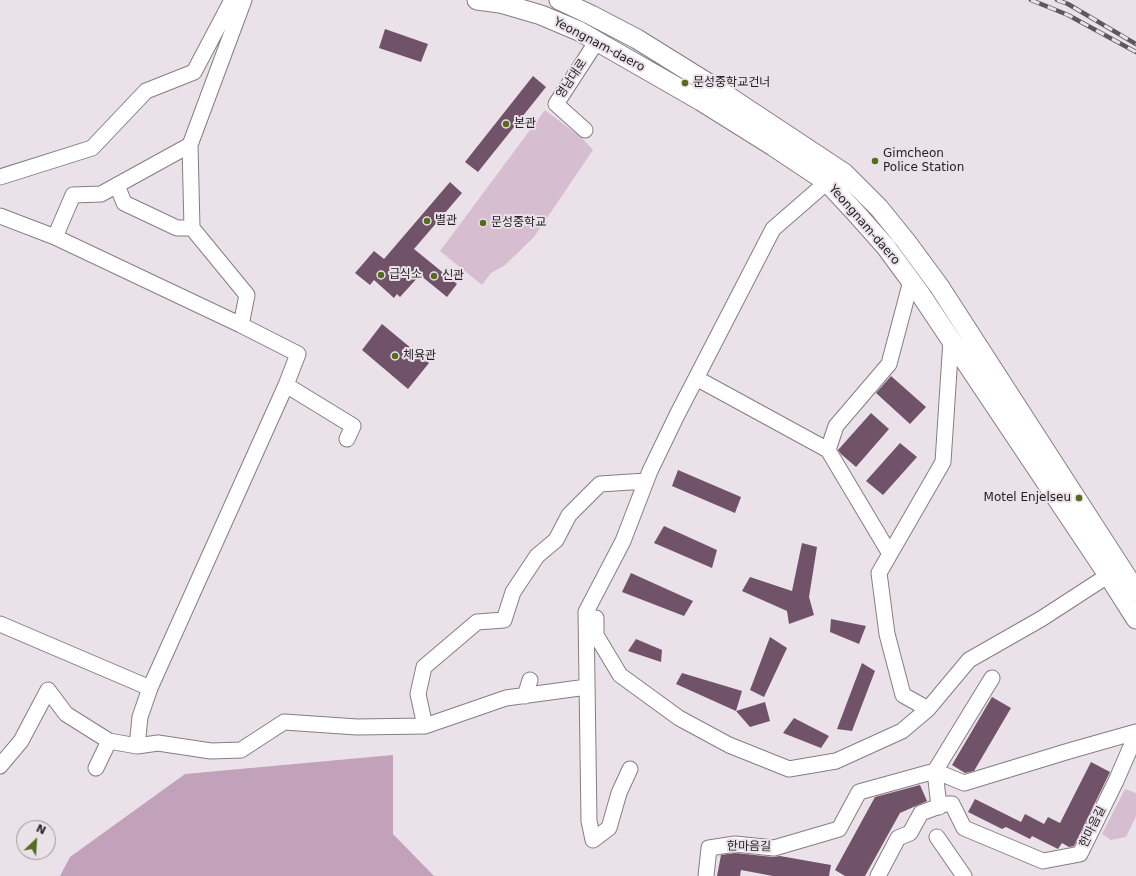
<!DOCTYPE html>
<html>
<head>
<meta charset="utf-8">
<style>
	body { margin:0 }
	#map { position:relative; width:1136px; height:876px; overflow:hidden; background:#ebe2e9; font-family:"DejaVu Sans",sans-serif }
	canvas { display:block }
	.north { position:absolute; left:16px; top:820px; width:40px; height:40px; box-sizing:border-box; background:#ebe2e9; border:1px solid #9c959a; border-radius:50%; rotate:25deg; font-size:11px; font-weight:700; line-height:16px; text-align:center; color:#252224 }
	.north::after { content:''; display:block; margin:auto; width:14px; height:18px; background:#536c1d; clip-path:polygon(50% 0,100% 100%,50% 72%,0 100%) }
</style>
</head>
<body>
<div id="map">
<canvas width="1136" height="876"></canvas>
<div class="north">N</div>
</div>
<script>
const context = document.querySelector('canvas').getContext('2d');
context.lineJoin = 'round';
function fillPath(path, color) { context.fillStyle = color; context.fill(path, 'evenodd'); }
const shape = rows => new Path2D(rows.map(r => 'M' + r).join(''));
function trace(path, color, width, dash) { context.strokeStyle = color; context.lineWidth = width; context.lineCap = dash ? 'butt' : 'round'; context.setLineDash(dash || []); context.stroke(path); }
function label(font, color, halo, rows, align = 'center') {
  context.font = font + ' "DejaVu Sans","Noto Sans KR",sans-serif'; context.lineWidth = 4; context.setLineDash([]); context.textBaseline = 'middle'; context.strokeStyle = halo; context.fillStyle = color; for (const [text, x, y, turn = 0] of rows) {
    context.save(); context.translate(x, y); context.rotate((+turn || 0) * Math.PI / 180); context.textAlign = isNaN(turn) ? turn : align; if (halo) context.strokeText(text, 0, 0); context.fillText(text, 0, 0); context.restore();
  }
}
const green = shape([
	[545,110,582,138,593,150,534,237,504,266,491,273,482,285,440,251],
	[1125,789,1136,793,1136,816,1126,837,1111,840,1102,834]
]);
const forest = shape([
	[393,755,393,834,434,876,60,876,70,857,185,774]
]);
const building = shape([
	[385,29,428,44,421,62,379,48],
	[533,76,546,87,478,172,465,162],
	[450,182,462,193,414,249,457,284,447,297,420,275,400,297,397,294,394,298,374,280,370,285,355,273,374,251,384,259],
	[382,324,429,363,408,389,362,350],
	[891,376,926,407,910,424,876,393],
	[871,413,889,429,856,467,841,454,838,450],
	[900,443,917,457,883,495,866,481],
	[678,470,741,497,735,513,672,486],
	[664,526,717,550,712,568,654,543],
	[802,543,817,547,809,597,814,615,789,624,787,611,742,591,750,577,792,591],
	[631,573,693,601,684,616,622,592],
	[831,619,866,626,859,644,830,632],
	[770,637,787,648,764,697,750,690],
	[636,639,662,650,661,662,628,651],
	[862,663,875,671,852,731,837,729],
	[682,673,742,691,736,711,676,684],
	[992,697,1011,708,974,771,965,773,952,765],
	[765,702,770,721,750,727,736,711],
	[794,718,829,736,821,748,783,733],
	[1091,762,1110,772,1074,846,1069,847,1062,843,1058,849,1032,836,1030,839,1006,827,1002,829,968,812,975,799,1021,822,1025,814,1044,824,1048,817,1060,823],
	[920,785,927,801,900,813,865,876,845,876,835,870,875,797],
	[735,853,773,857,780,856,831,865,829,876,773,876,741,870,740,876,717,876,721,855]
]);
const minor = shape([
	[585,130,556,104,597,41],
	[0,177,92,148,146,91,194,72,232,0],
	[117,185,124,203,177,228,192,228],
	[0,216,55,237,241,325,298,354,286,385,150,688,140,717,137,746],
	[55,237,73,195,101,194,190,145],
	[241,325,247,295,192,228,190,145,244,0],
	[696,378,828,450,890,554],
	[286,385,353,426,347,439],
	[828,450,836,426,889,364,911,281],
	[596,618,596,635,620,675,679,718,729,745,789,769,836,761,902,731,928,709,969,660,1041,619,1118,569],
	[0,624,150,688],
	[525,696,530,680],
	[928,709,903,695,887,634,879,573,943,462,951,340],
	[425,726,418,694,424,667,477,622,504,620,513,592,537,556,556,540,569,515,600,484,646,481],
	[0,766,21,741,48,690,66,714,109,741,137,746,158,743,211,751,241,750,284,722,357,727,425,726,506,698,587,687],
	[96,768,109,741],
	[630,769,619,793,609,828,593,840,589,821,586,612,623,541,650,471,677,415,773,229,827,182],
	[939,807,935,771,992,678],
	[937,837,964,876],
	[706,876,709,848,735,844,774,848,839,829,859,792,935,771,964,783,1069,751,1136,732],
	[878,876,898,838,910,833,921,813,945,804,952,804,964,828,1043,861,1080,854,1116,781,1132,744,1136,739]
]);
const major = shape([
	[477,0,500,3,541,15,579,31,701,101,773,146,827,182,854,211,886,247,919,292,1108,575,1136,619],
	[559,0,591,15,637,39,711,85,844,173,879,208,905,240,939,286,1136,591]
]);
const rail = shape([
	[1031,0,1068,15,1136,52],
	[1057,0,1068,4,1136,44]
]);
const markers = [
	[685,83,4,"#536c1d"],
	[506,124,4,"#536c1d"],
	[875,161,4,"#536c1d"],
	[427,221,4,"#536c1d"],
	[483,223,4,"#536c1d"],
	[381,275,4,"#536c1d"],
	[434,276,4,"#536c1d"],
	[395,356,4,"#536c1d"],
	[1079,498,4,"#536c1d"]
];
const streetNames = [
	["Yeongnam-daero",599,45,28],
	["영남대로",572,79,-56],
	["Yeongnam-daero",864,225,49],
	["한마음길",1093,827,-64],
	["한마음길",749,847,1]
];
const poiNames = [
	["문성중학교건너",693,83],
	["본관",514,124],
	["Gimcheon",883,154],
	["Police Station",883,168],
	["별관",435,221],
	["문성중학교",491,223],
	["급식소",389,275],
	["신관",442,276],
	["체육관",403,356],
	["Motel Enjelseu",1071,498,"right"]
];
fillPath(green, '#d6bdd0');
fillPath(forest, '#c2a1ba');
fillPath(building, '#705269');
trace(minor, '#867d83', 17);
trace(major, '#867d83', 21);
trace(minor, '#fff', 15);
trace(major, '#fff', 19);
trace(rail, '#5c585b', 4.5);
trace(rail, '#ebe2e9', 3, [9]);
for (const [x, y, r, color] of markers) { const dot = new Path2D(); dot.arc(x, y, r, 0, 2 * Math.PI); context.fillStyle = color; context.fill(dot); trace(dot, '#ebe2e9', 1.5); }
label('12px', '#252224', '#ebe2e9', streetNames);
label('12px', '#252224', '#ebe2e9', poiNames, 'left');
</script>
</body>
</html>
